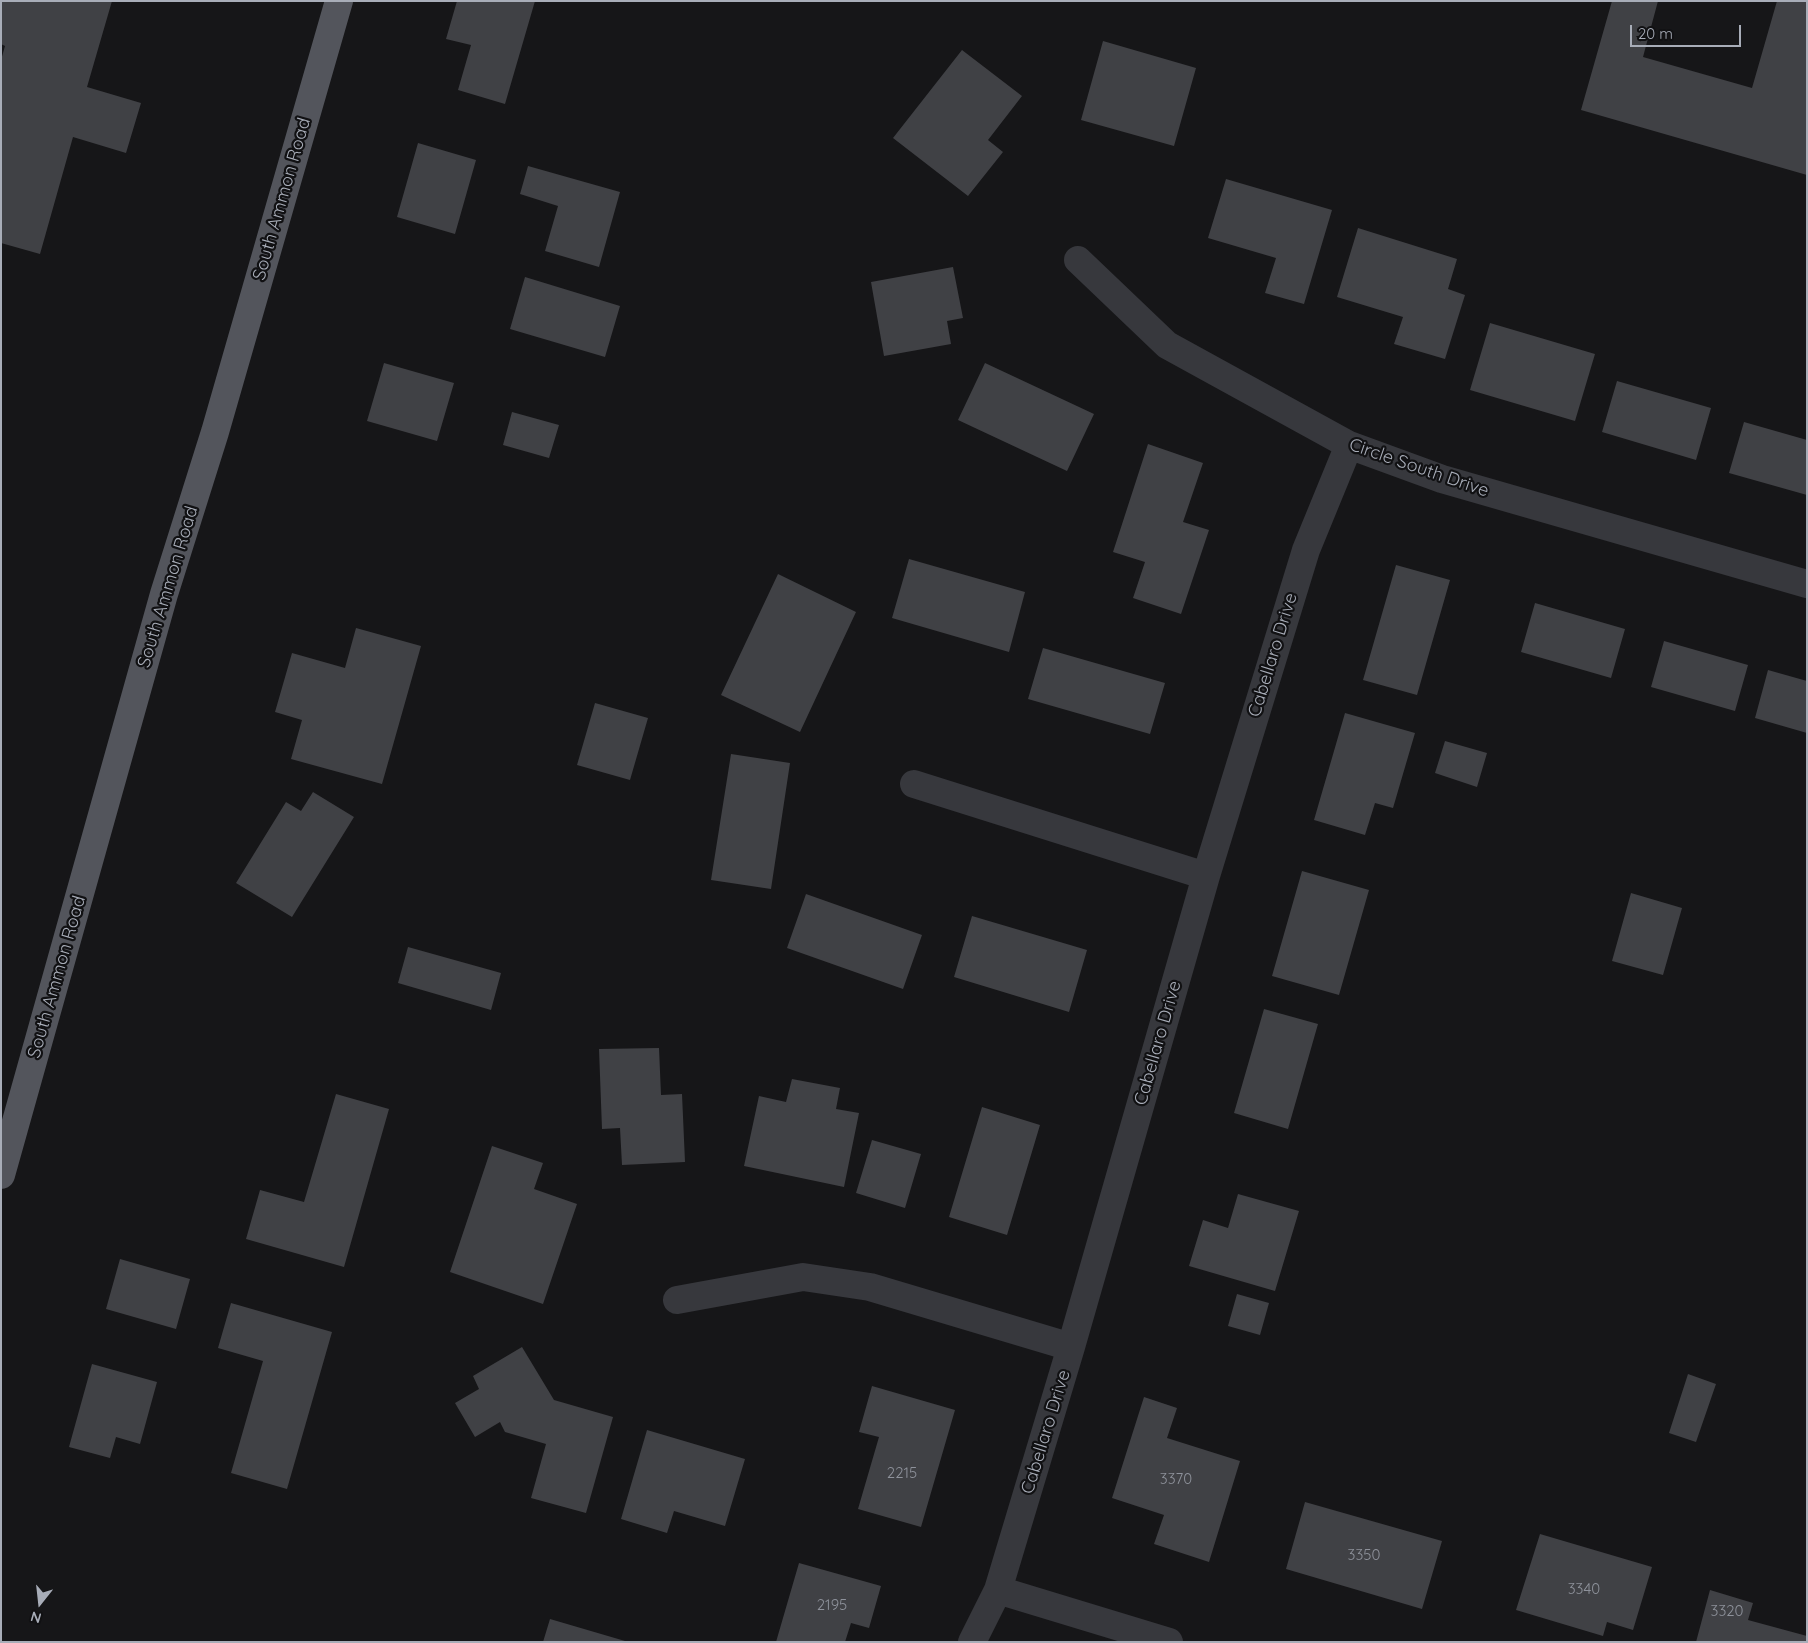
<!DOCTYPE html>
<html>
<head>
<meta charset="utf-8">
<style>
	body { margin:0 }
	#map { position:relative; width:1808px; height:1643px; overflow:hidden; background:#161618; font-family:Quicksand,sans-serif }
	canvas { display:block }
	.frame { position:absolute; inset:0; border:2px solid #a8adb8; pointer-events:none }
	.north { position:absolute; left:15px; top:1578px; width:50px; height:50px; -webkit-text-stroke:4px #111113; paint-order:stroke; rotate:196deg; font-size:14px; font-weight:700; line-height:20px; text-align:center; color:#a8adb8 }
	.north::after { content:''; display:block; margin:auto; width:18px; height:22px; background:#a8adb8; clip-path:polygon(50% 0,100% 100%,50% 72%,0 100%) }
	.scale { position:absolute; left:1630px; top:25px; width:111px; height:22px; box-sizing:border-box; border:2px solid #a8adb8; border-top:0; padding-left:6px; font-size:15px; line-height:18px; white-space:nowrap; color:#a8adb8; -webkit-text-stroke:4px #111113; paint-order:stroke }
</style>
</head>
<body>
<div id="map">
<canvas width="1808" height="1643"></canvas>
<div class="frame"></div>
<div class="north">N</div>
<div class="scale">20 m</div>
</div>
<script>
const context = document.querySelector('canvas').getContext('2d');
context.lineJoin = 'round';
function fillPath(path, color) { context.fillStyle = color; context.fill(path, 'evenodd'); }
const shape = rows => new Path2D(rows.map(r => 'M' + r).join(''));
function trace(path, color, width, dash) { context.strokeStyle = color; context.lineWidth = width; context.lineCap = dash ? 'butt' : 'round'; context.setLineDash(dash || []); context.stroke(path); }
function label(font, color, halo, rows, align = 'center') {
  context.font = font + ' Quicksand,sans-serif'; context.lineWidth = 4.5; context.setLineDash([]); context.textBaseline = 'middle'; context.strokeStyle = halo; context.fillStyle = color; for (const [text, x, y, turn = 0] of rows) {
    context.save(); context.translate(x, y); context.rotate((+turn || 0) * Math.PI / 180); context.textAlign = isNaN(turn) ? turn : align; if (halo) context.strokeText(text, 0, 0); context.fillText(text, 0, 0); context.restore();
  }
}
const building = shape([
	[1,1,112,1,87,87,141,103,126,153,73,137,40,254,1,243,1,60,5,46,1,44],
	[457,1,535,1,505,104,458,90,471,45,446,39],
	[1612,1,1658,1,1643,57,1752,88,1777,1,1807,1,1807,175,1581,110],
	[1103,41,1196,68,1174,146,1081,120],
	[962,50,1022,96,988,140,1003,152,968,196,893,138],
	[418,143,476,160,455,234,397,217],
	[528,166,620,192,599,267,545,251,558,206,520,194],
	[1226,179,1332,210,1304,304,1265,293,1276,258,1208,238],
	[1358,228,1457,259,1448,289,1465,295,1445,359,1394,344,1403,317,1337,297],
	[953,267,963,318,947,321,951,344,884,356,871,282],
	[525,277,620,306,605,357,510,329],
	[1490,323,1595,354,1575,421,1470,390],
	[384,363,454,383,437,441,367,421],
	[985,363,1094,414,1067,471,958,420],
	[1617,381,1711,408,1696,460,1602,432],
	[512,412,559,425,549,458,503,445],
	[1744,422,1807,440,1807,495,1729,473],
	[1148,444,1203,463,1183,522,1209,530,1181,614,1133,598,1145,562,1113,552],
	[909,559,1025,592,1009,652,892,618],
	[1396,565,1450,580,1417,695,1363,680],
	[778,574,856,612,800,732,721,695],
	[1535,603,1625,629,1611,678,1521,652],
	[356,628,421,646,382,784,291,759,302,720,275,712,292,653,345,668],
	[1664,641,1748,665,1735,711,1651,687],
	[1043,648,1165,683,1150,734,1028,699],
	[1768,670,1807,681,1807,733,1755,718],
	[595,703,648,718,630,780,577,765],
	[1345,713,1415,733,1393,808,1375,803,1365,835,1314,820],
	[1445,741,1487,753,1477,787,1435,773],
	[731,754,790,763,771,889,711,880],
	[313,792,354,817,292,917,236,883,286,802,301,811],
	[1302,871,1369,890,1339,995,1272,976],
	[1631,893,1682,908,1663,975,1612,961],
	[806,894,922,935,903,989,787,948],
	[972,916,1087,950,1069,1012,954,977],
	[408,947,501,973,491,1010,398,983],
	[1264,1009,1318,1024,1288,1129,1234,1113],
	[659,1048,661,1095,682,1094,685,1162,622,1165,620,1128,602,1129,599,1049],
	[792,1079,840,1088,836,1109,859,1113,844,1187,744,1166,759,1096,786,1102],
	[336,1094,389,1109,344,1267,246,1239,260,1190,304,1202],
	[982,1107,1040,1125,1007,1235,949,1217],
	[872,1140,921,1154,905,1208,856,1193],
	[492,1146,543,1163,534,1189,577,1204,543,1304,450,1272],
	[1238,1194,1299,1211,1275,1291,1189,1266,1203,1220,1228,1228],
	[120,1259,190,1279,176,1329,106,1309],
	[1237,1294,1269,1303,1260,1335,1228,1326],
	[231,1303,332,1332,287,1489,231,1473,263,1361,218,1348],
	[522,1347,554,1400,613,1417,586,1513,531,1498,546,1444,505,1432,500,1422,475,1437,455,1403,479,1389,473,1376],
	[92,1364,157,1382,140,1444,116,1437,110,1458,69,1447],
	[1688,1374,1716,1384,1696,1442,1669,1433],
	[872,1386,955,1410,921,1527,858,1509,879,1437,859,1432],
	[1144,1397,1177,1408,1167,1438,1240,1461,1209,1562,1154,1544,1164,1515,1112,1498],
	[647,1430,745,1459,725,1526,674,1511,667,1533,621,1519],
	[1305,1502,1442,1541,1422,1609,1286,1569],
	[1540,1534,1652,1567,1633,1630,1607,1622,1603,1636,1516,1610],
	[799,1563,881,1586,869,1628,851,1623,845,1642,776,1642],
	[1710,1590,1753,1603,1748,1620,1807,1636,1807,1642,1696,1642],
	[550,1619,625,1641,625,1642,543,1642]
]);
const minor = shape([
	[1078,260,1167,345,1349,445,1442,479,1807,584],
	[914,784,1206,876],
	[677,1300,803,1277,870,1287,1071,1347],
	[998,1590,1169,1642],
	[972,1642,998,1590,1071,1347,1206,876,1306,550,1349,445]
]);
const major = shape([
	[1,1175,164,594,215,432,339,1]
]);
const numberNames = [
	["2215",902,1473],
	["3370",1176,1479],
	["3350",1364,1555],
	["3340",1584,1589],
	["2195",832,1605],
	["3320",1727,1611]
];
const streetNames = [
	["South Ammon Road",282,199,-74],
	["Circle South Drive",1419,468,19],
	["South Ammon Road",168,587,-73],
	["Cabellaro Drive",1273,655,-73],
	["South Ammon Road",57,977,-74],
	["Cabellaro Drive",1158,1043,-74],
	["Cabellaro Drive",1046,1432,-73]
];
fillPath(building, '#404145');
trace(minor, '#37383d', 28);
trace(major, '#53555c', 28);
label('15px', '#8e929b', null, numberNames);
label('18px', '#a8adb8', '#111113', streetNames);
</script>
</body>
</html>
